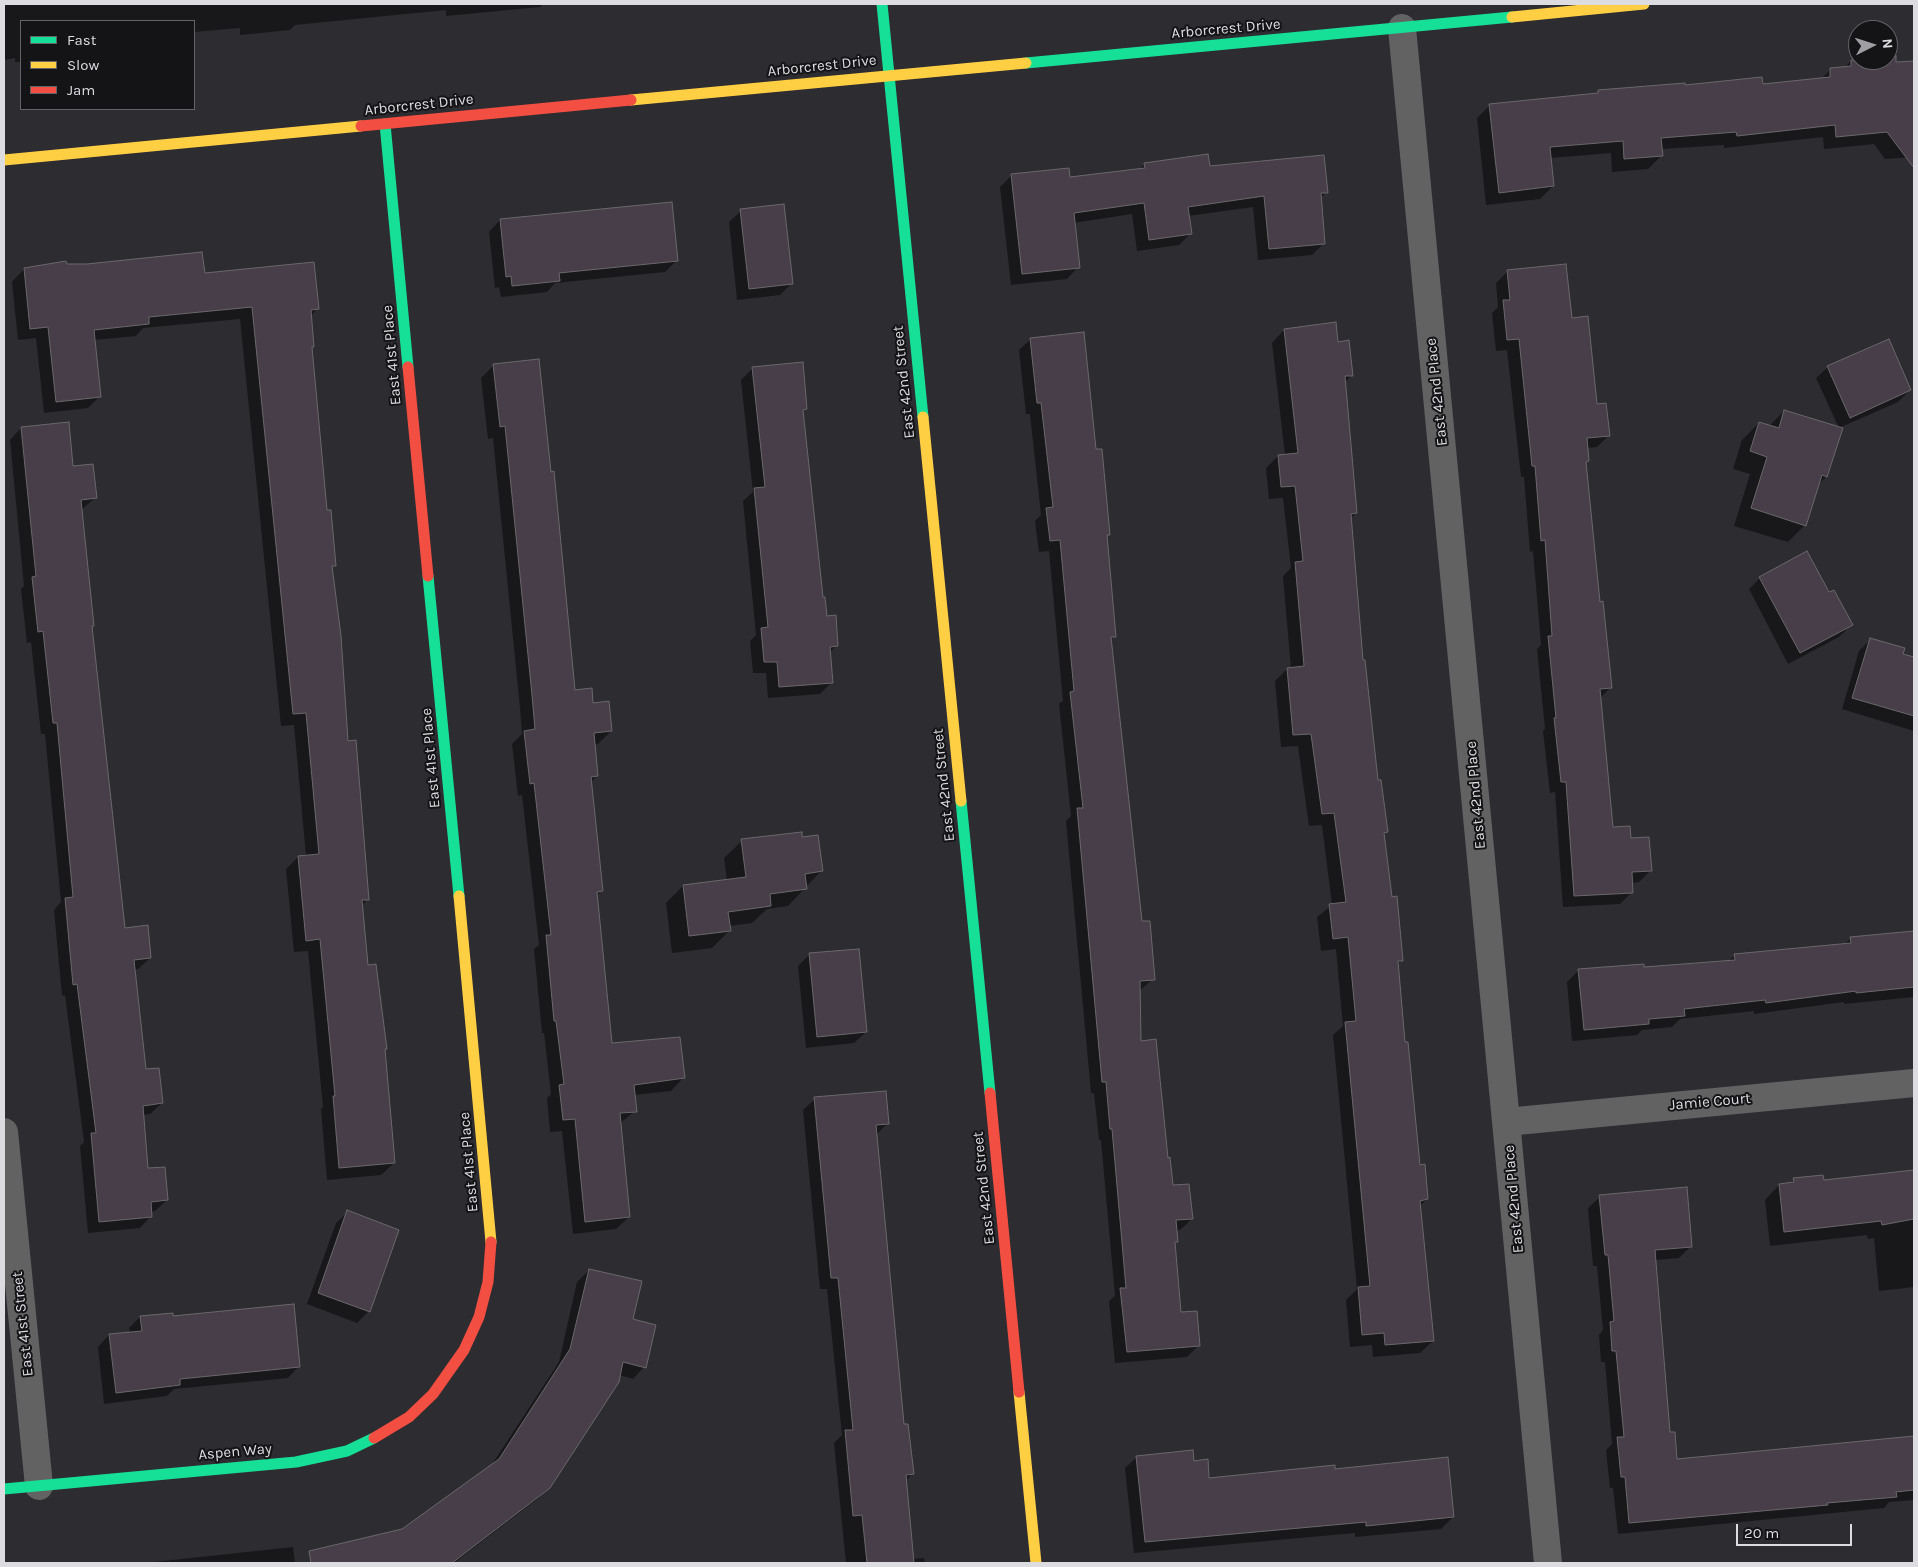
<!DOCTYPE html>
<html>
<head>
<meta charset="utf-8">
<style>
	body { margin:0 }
	#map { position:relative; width:1918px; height:1567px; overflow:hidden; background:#2d2c31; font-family:Karla,sans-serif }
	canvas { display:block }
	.frame { position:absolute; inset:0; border:5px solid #dddde1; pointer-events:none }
	.legend { position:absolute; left:20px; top:20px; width:175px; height:90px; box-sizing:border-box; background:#141417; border:1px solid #646468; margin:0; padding:6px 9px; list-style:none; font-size:15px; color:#dddde1 }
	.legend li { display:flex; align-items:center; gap:10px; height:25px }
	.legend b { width:25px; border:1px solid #646468 }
	.north { position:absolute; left:1848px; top:20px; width:50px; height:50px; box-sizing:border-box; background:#141417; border:1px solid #646468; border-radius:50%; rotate:85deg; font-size:14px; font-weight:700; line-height:20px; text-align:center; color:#dddde1 }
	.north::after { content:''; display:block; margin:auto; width:18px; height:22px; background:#9f9fa3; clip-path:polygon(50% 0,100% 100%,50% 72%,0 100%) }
	.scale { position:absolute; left:1736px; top:1524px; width:116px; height:22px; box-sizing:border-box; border:2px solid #dddde1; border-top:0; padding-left:6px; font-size:15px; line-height:18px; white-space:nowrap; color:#dddde1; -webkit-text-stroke:4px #141417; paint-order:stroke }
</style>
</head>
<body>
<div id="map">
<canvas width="1918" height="1567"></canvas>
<div class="frame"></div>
<ul class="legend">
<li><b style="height:6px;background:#16e098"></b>Fast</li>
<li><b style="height:6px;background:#ffcf43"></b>Slow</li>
<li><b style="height:6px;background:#f24e42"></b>Jam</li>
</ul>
<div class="north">N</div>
<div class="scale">20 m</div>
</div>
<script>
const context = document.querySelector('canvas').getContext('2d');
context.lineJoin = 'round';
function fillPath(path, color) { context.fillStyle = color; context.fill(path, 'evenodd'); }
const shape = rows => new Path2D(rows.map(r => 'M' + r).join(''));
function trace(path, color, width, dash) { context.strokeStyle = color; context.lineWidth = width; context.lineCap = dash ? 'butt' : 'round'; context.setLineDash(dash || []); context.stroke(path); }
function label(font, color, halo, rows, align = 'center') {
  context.font = font + ' Karla,sans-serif'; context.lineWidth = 4; context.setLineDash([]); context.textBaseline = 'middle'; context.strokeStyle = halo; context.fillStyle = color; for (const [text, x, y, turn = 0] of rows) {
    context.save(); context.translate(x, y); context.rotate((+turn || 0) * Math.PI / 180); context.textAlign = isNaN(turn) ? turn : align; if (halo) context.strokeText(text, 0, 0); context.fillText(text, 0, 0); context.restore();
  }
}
const shadow = shape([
	[4,4,543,4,540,7,446,16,446,10,295,25,290,30,240,35,240,28,194,32,194,21,21,21,21,62,15,62,15,58,4,60],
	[1888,58,1895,64,1914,62,1913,157,1885,159,1874,144,1824,149,1823,137,1724,148,1724,145,1661,149,1661,156,1648,169,1612,172,1611,153,1550,158,1553,186,1540,199,1486,205,1477,118,1490,105,1596,94,1599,91,1762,86,1820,80,1830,70,1844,68,1851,61,1888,60],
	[1145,164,1209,168,1326,192,1320,199,1324,243,1312,255,1258,260,1253,207,1188,216,1191,233,1179,245,1137,251,1132,214,1073,223,1078,267,1067,279,1011,285,1000,187,1012,175,1069,179,1139,170],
	[741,211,792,283,780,295,737,300,729,222],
	[500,220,676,261,665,272,555,283,547,292,501,297,499,287,495,288,489,232],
	[65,266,203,274,318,308,310,317,312,347,310,349,326,512,335,566,331,569,347,742,368,899,361,906,367,966,384,1050,394,1163,381,1175,327,1180,321,1109,323,1107,308,951,294,952,286,869,298,857,306,856,294,725,281,726,240,319,143,328,136,336,94,340,100,396,88,408,44,413,36,338,18,340,12,282,24,269],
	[1508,271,1571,319,1596,405,1608,436,1597,447,1586,448,1587,461,1585,464,1599,603,1611,687,1600,698,1612,828,1629,839,1650,871,1639,882,1631,883,1632,892,1620,904,1563,907,1555,792,1550,793,1543,731,1545,729,1537,649,1541,645,1533,551,1530,552,1524,477,1521,477,1507,350,1496,351,1492,313,1498,307,1496,283],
	[1335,324,1337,343,1352,375,1344,383,1356,513,1350,519,1362,661,1376,782,1387,832,1383,836,1390,898,1402,960,1397,965,1403,1043,1419,1166,1427,1199,1419,1207,1433,1341,1420,1353,1373,1357,1372,1345,1350,1347,1346,1300,1357,1289,1333,1035,1343,1026,1336,949,1321,951,1317,917,1332,905,1322,825,1309,826,1298,746,1281,747,1275,681,1287,669,1291,669,1283,576,1291,568,1283,498,1269,499,1266,468,1278,456,1285,455,1272,343,1284,330],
	[1031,339,1095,451,1109,534,1106,537,1114,637,1110,640,1141,923,1153,979,1139,991,1140,1042,1172,1186,1192,1219,1180,1230,1175,1231,1176,1242,1174,1244,1180,1313,1199,1345,1187,1357,1115,1363,1109,1301,1115,1296,1101,1140,1099,1140,1094,1093,1091,1093,1066,821,1071,816,1059,704,1063,701,1049,551,1039,552,1035,521,1041,515,1030,414,1026,414,1019,350],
	[494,365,574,691,592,704,611,731,598,744,594,744,597,776,590,783,602,891,596,896,610,1045,683,1078,671,1091,634,1095,635,1111,619,1124,629,1217,616,1229,573,1234,562,1131,550,1132,547,1098,551,1094,544,1033,542,1033,534,949,539,945,522,795,518,796,512,744,522,734,520,708,493,438,488,439,481,378],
	[1828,367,1910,390,1898,402,1839,428,1826,477,1818,485,1805,525,1788,542,1734,526,1750,474,1733,469,1742,440,1759,423,1769,426,1784,411,1839,428,1816,378],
	[753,368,806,409,802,413,822,598,826,617,837,645,829,653,831,683,820,694,768,698,766,673,753,673,750,641,756,635,743,501,753,492,741,380],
	[21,428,72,467,95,498,81,510,93,625,91,628,124,929,150,958,138,969,134,970,145,1071,162,1103,150,1114,142,1115,147,1170,167,1200,155,1211,151,1212,151,1216,140,1228,88,1233,80,1146,84,1142,65,995,62,996,54,910,61,902,45,734,41,734,31,642,27,643,21,589,24,586,10,440],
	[1760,578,1828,594,1851,625,1839,637,1788,664,1749,589],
	[1871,639,1914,658,1914,731,1842,709,1859,651],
	[801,838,821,871,788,906,767,909,752,923,729,926,729,931,712,948,672,953,666,903,683,886,727,881,724,858,742,841],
	[1914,932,1914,997,1844,1004,1844,1002,1754,1014,1754,1011,1680,1019,1672,1027,1642,1030,1637,1035,1572,1041,1567,982,1579,970,1643,969,1728,962,1735,955,1845,944,1851,938],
	[810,954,866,1032,854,1043,806,1048,798,966],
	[815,1099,887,1124,876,1135,903,1426,912,1474,906,1480,913,1559,924,1558,925,1563,846,1563,834,1443,842,1435,827,1289,820,1289,803,1110],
	[1914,1171,1914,1287,1879,1291,1874,1238,1868,1239,1867,1235,1770,1246,1765,1200,1779,1185,1789,1184,1794,1180,1823,1182],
	[1600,1197,1691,1246,1679,1258,1655,1260,1669,1434,1676,1461,1914,1437,1914,1500,1889,1502,1884,1508,1618,1534,1613,1488,1610,1488,1606,1450,1612,1444,1605,1362,1601,1362,1599,1335,1603,1330,1597,1266,1593,1266,1588,1208],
	[348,1212,369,1311,357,1323,307,1304,336,1223],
	[589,1270,631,1320,644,1367,633,1379,619,1375,549,1488,536,1500,454,1563,329,1563,327,1557,402,1530,491,1466,559,1362,577,1282],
	[140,1317,172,1317,299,1366,288,1378,174,1389,167,1396,104,1404,98,1347,109,1335,130,1333,129,1328],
	[1137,1457,1193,1462,1208,1479,1453,1517,1441,1529,1355,1537,1355,1533,1134,1553,1125,1468],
	[293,1547,295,1563,145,1563]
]);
const building = shape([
	[1896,56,1896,62,1914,61,1914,168,1887,132,1836,137,1835,125,1737,136,1736,132,1661,138,1663,156,1624,159,1623,141,1550,147,1554,186,1499,193,1489,104,1598,93,1598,90,1685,83,1685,85,1762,77,1763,84,1830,77,1830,68,1851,66,1851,60,1888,60,1888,57,1896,56],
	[1208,154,1210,166,1324,155,1328,193,1321,193,1325,244,1269,249,1264,196,1188,207,1192,234,1149,240,1144,203,1074,213,1080,268,1022,274,1011,174,1069,168,1070,177,1145,168,1144,163,1208,154],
	[672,202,678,261,559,273,560,281,512,286,511,276,506,277,500,219,672,202],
	[784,204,793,284,749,289,740,209,784,204],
	[202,252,205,273,314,262,319,309,311,310,314,347,312,347,327,510,331,510,336,566,332,566,341,636,348,741,356,740,369,900,362,900,368,965,376,964,387,1049,385,1049,395,1163,339,1168,333,1096,335,1096,320,939,306,941,298,856,319,854,306,713,293,714,252,307,149,317,149,324,94,330,101,397,56,402,48,327,30,329,24,268,66,261,67,264,87,264,202,252],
	[1566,264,1572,318,1588,316,1597,404,1606,403,1610,436,1587,438,1589,461,1586,462,1600,602,1603,601,1612,688,1600,689,1613,827,1630,826,1631,838,1649,837,1652,871,1632,872,1633,893,1574,896,1566,782,1561,782,1554,718,1556,718,1548,636,1552,636,1545,540,1541,541,1535,466,1532,466,1519,339,1507,340,1503,300,1510,300,1507,270,1566,264],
	[1336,322,1338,342,1349,340,1353,376,1345,376,1357,513,1351,514,1363,660,1365,660,1378,780,1381,780,1388,832,1384,833,1392,897,1397,896,1403,961,1398,961,1405,1042,1408,1042,1420,1165,1425,1164,1428,1199,1420,1201,1434,1341,1385,1345,1384,1333,1362,1335,1358,1287,1370,1286,1345,1022,1356,1021,1348,937,1333,939,1329,904,1346,902,1334,813,1322,814,1311,734,1293,735,1287,668,1304,666,1295,562,1303,561,1295,486,1281,487,1278,455,1298,453,1284,329,1336,322],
	[1084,332,1096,449,1102,449,1110,535,1107,535,1116,637,1111,637,1142,921,1150,921,1155,980,1140,981,1141,1041,1156,1039,1168,1158,1170,1157,1173,1185,1189,1184,1193,1219,1176,1220,1178,1242,1175,1242,1181,1312,1197,1311,1200,1346,1127,1352,1120,1288,1126,1288,1112,1129,1110,1129,1106,1082,1102,1082,1077,808,1083,808,1070,692,1074,691,1060,540,1050,541,1046,508,1053,507,1041,403,1037,403,1030,338,1084,332],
	[1889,339,1911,390,1850,418,1827,366,1889,339],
	[539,359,551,472,554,471,575,690,592,688,593,703,609,701,612,731,594,733,598,776,591,777,603,891,597,892,612,1043,680,1037,685,1078,634,1085,637,1112,620,1113,630,1217,585,1222,575,1119,563,1120,559,1085,564,1084,556,1021,554,1021,546,935,551,935,534,783,530,784,524,731,535,729,532,695,505,426,500,427,493,364,539,359],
	[803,362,807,409,803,410,823,597,825,597,827,616,836,615,838,646,830,647,833,683,779,687,777,662,764,662,761,628,768,627,754,488,765,487,752,367,803,362],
	[1784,410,1843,428,1827,477,1822,475,1806,526,1751,508,1767,457,1750,451,1759,422,1779,428,1784,410],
	[69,422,73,466,93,464,97,498,81,500,94,626,92,626,125,928,148,925,151,958,134,960,146,1069,159,1068,163,1103,143,1106,148,1168,165,1167,168,1200,151,1202,152,1217,99,1222,91,1133,96,1133,77,984,73,985,65,898,73,897,57,723,53,723,43,631,38,632,32,577,36,576,21,427,69,422],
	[1807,551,1829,592,1834,590,1853,625,1800,653,1759,577,1807,551],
	[1870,638,1905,648,1903,654,1914,657,1914,716,1852,698,1870,638],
	[802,832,802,837,818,835,823,871,805,874,807,889,770,894,771,906,728,912,731,931,689,936,683,885,746,877,741,839,802,832],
	[1914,931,1914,987,1856,993,1856,991,1766,1003,1765,1000,1684,1009,1685,1016,1649,1019,1649,1024,1584,1030,1578,969,1644,964,1644,967,1735,960,1734,954,1851,943,1850,937,1914,931],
	[859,949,867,1032,817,1037,809,953,859,949],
	[886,1091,889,1124,876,1125,904,1424,908,1424,914,1474,906,1475,914,1563,867,1563,862,1515,853,1516,845,1430,853,1430,838,1278,831,1278,814,1097,886,1091],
	[1914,1170,1914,1219,1882,1225,1881,1221,1784,1232,1779,1184,1794,1182,1793,1178,1823,1175,1824,1180,1914,1170],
	[1687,1187,1692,1247,1655,1250,1670,1432,1675,1432,1677,1459,1914,1436,1914,1490,1896,1492,1897,1497,1827,1503,1828,1505,1629,1523,1625,1477,1621,1477,1617,1437,1624,1437,1616,1351,1612,1351,1610,1322,1614,1321,1608,1255,1605,1255,1599,1195,1687,1187],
	[347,1210,399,1230,370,1312,318,1293,347,1210],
	[589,1269,642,1281,633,1319,656,1325,646,1368,623,1362,619,1382,550,1488,452,1563,311,1563,309,1551,402,1529,499,1459,570,1349,589,1269],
	[294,1304,300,1367,180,1379,180,1385,116,1393,109,1334,142,1331,140,1316,173,1313,173,1316,294,1304],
	[1193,1450,1194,1461,1208,1459,1209,1478,1335,1465,1335,1469,1448,1457,1454,1517,1366,1526,1366,1522,1145,1542,1136,1456,1193,1450]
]);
const street = shape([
	[1402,28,1548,1563],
	[1506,1122,1914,1083],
	[4,1132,39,1486]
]);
const fast = shape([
	[882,4,923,417],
	[1026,63,1512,17],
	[385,124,408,367],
	[428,576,459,896],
	[961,801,990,1093],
	[4,1489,296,1462,347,1451,374,1438]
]);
const slow = shape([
	[1512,17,1644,4],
	[631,100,1026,63],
	[4,160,361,126],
	[923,417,961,801],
	[459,896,491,1242],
	[1019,1392,1036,1563]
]);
const jam = shape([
	[361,126,631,100],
	[408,367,428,576],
	[990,1093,1019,1392],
	[374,1438,409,1417,433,1394,464,1350,479,1317,488,1282,491,1242]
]);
const streetNames = [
	["Arborcrest Drive",1226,29,-5],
	["Arborcrest Drive",822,66,-6],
	["Arborcrest Drive",419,105,-6],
	["East 41st Place",392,355,-95],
	["East 42nd Street",904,382,-96],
	["East 42nd Place",1437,392,-96],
	["East 41st Place",431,758,-95],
	["East 42nd Street",944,785,-96],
	["East 42nd Place",1476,795,-95],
	["Jamie Court",1710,1102,-5],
	["East 41st Place",469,1162,-95],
	["East 42nd Street",984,1188,-96],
	["East 42nd Place",1514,1199,-95],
	["East 41st Street",23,1324,-96],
	["Aspen Way",235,1452,-5]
];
fillPath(shadow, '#0007');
fillPath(building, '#483e49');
trace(building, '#6a686b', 1);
trace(street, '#636263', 28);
trace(fast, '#16e098', 11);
trace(slow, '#ffcf43', 11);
trace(jam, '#f24e42', 11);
label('15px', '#dddde1', '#141417', streetNames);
</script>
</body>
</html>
